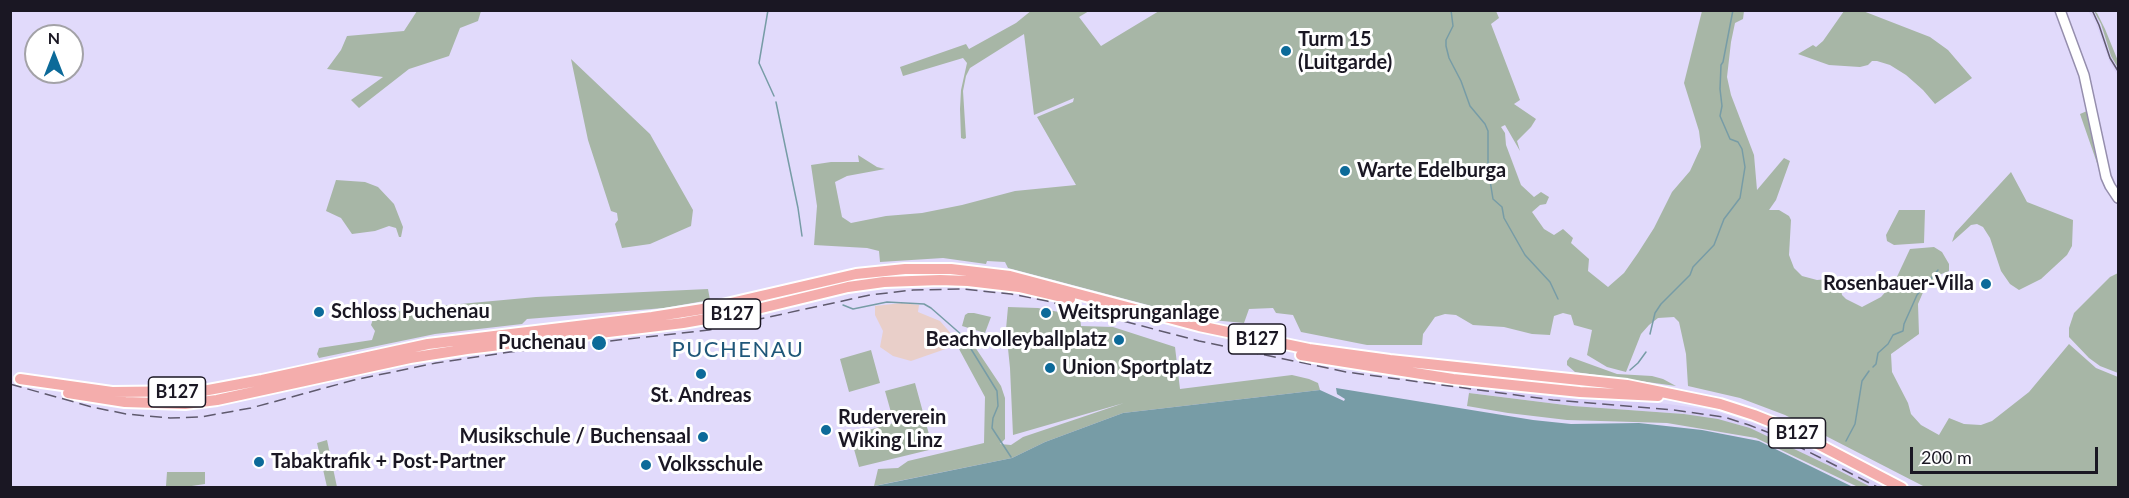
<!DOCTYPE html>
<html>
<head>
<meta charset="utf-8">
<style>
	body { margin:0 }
	#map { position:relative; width:2129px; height:498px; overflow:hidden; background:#e1dafb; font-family:Lato,sans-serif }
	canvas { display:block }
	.frame { position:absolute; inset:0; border:12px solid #1a1723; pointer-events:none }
	.north { position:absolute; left:24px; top:24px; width:60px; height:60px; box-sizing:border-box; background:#fff; border:2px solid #a3a2a7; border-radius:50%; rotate:0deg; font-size:16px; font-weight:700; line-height:24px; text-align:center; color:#1a1723 }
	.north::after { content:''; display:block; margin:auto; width:21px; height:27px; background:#0c6a99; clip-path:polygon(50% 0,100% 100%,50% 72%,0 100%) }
	.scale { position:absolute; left:1910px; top:447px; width:188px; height:27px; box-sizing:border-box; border:3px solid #1a1723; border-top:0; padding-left:8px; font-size:18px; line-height:21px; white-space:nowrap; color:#1a1723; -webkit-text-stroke:4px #fff; paint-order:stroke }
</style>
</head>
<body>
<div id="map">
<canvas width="2129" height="498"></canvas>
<div class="frame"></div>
<div class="north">N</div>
<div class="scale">200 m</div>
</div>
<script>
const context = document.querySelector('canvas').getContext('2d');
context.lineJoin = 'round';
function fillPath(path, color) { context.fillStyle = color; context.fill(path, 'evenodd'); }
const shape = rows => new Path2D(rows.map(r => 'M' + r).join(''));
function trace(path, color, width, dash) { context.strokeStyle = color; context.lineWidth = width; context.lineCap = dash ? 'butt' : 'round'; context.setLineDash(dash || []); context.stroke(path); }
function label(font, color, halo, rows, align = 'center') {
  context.font = font + ' Lato,sans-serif'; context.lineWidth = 6; context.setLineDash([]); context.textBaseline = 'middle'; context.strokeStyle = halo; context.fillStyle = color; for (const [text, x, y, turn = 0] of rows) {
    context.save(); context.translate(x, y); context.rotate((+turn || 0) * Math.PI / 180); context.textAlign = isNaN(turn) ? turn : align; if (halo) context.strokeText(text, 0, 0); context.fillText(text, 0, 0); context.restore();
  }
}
const commercial = shape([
	[902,303,919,305,918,312,940,321,954,337,957,345,911,361,893,356,880,347,883,331,875,315,875,306]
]);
const built = shape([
	[2088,11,2094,11,2098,17,2111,56,2118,68,2118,76,2110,63,2095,21],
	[1468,385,1538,393,1539,394,1568,398,1596,398,1668,404,1711,410,1774,430,1885,487,1871,487,1832,467,1740,425,1684,414,1573,406,1469,393]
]);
const green = shape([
	[1032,10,1089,11,1079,17,1101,46,1159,11,1496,11,1499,18,1491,24,1520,100,1514,104,1536,119,1531,127,1517,141,1520,151,1505,125,1501,127,1505,133,1506,145,1521,185,1534,197,1541,192,1549,197,1546,204,1540,205,1532,212,1544,229,1554,235,1563,229,1573,238,1571,243,1589,259,1588,271,1608,287,1624,273,1638,253,1654,228,1672,192,1690,171,1701,147,1699,131,1684,83,1702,11,1744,11,1743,19,1735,23,1731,42,1727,77,1731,95,1754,155,1757,190,1784,158,1790,161,1776,200,1769,210,1779,210,1789,216,1791,220,1789,255,1794,268,1802,276,1817,280,1839,278,1842,295,1846,299,1862,307,1881,297,1895,281,1910,249,1934,247,1942,252,1949,264,1949,271,1939,275,1924,290,1918,304,1919,334,1891,354,1892,372,1908,403,1911,414,1921,425,1939,435,1949,418,1964,424,1981,425,1992,421,2029,392,2069,344,2096,368,2118,377,2118,487,1925,487,1785,415,1740,398,1688,386,1686,354,1679,322,1674,317,1658,318,1649,325,1641,334,1626,372,1607,367,1587,355,1592,330,1574,325,1571,315,1563,313,1554,316,1550,335,1532,334,1504,327,1473,325,1456,315,1445,314,1435,317,1423,334,1422,345,1367,345,1301,332,1293,315,1276,313,1273,308,1249,309,1244,323,1201,319,1008,268,1005,262,987,261,986,264,943,258,880,262,879,251,867,248,814,245,817,206,811,165,831,162,859,162,858,155,877,167,885,169,847,176,835,182,842,217,851,223,886,216,922,213,962,205,1015,191,1076,185,1037,117,1073,102,1074,98,1034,115,1024,34,970,68,966,76,963,91,966,138,964,139,961,138,960,109,961,90,967,63,963,58,903,76,900,67,966,44,969,49,1016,23],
	[417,11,481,11,478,21,460,28,449,56,409,69,359,108,351,100,383,77,327,69,341,50,347,36,404,31],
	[1844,11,1863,11,1930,37,1948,50,1972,78,1935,104,1923,90,1906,75,1890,65,1877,61,1872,61,1868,65,1860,67,1829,65,1798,54,1813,45,1816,47,1823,41],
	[2094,11,2097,13,2105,29,2118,61,2118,68,2111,56,2101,24],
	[571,59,650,134,693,210,691,226,650,244,622,248,615,224,618,220,617,213,611,211,588,140],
	[2087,111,2098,166,2080,114],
	[2011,172,2027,202,2073,220,2072,246,2067,255,2041,279,2019,290,2010,284,2001,271,1990,238,1983,227,1977,224,1971,225,1952,242,1955,233],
	[336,180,365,182,378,187,394,204,403,227,401,237,399,237,396,228,389,226,375,231,352,234,341,218,326,211],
	[1899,210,1925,210,1924,243,1894,245,1887,241,1886,235],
	[2118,273,2118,373,2100,366,2089,358,2069,337,2069,328,2074,313,2110,277],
	[708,289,710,300,664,308,527,319,522,324,435,334,319,358,317,354,319,348,372,340,375,331,371,325,373,319,406,309,536,297],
	[1008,307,1038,308,1080,316,1081,326,1113,327,1175,347,1180,389,1292,375,1309,379,1318,383,1320,390,1123,413,1045,442,1012,458,874,486,878,469,898,468,908,461,984,443,985,397,959,349,973,344,1001,386,1005,398,1005,439,1000,444,1011,445,1023,437,1124,403,1013,435,1010,368,1006,329],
	[968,313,974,313,991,317,985,333,962,326,965,315],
	[871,350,880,383,849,392,840,359],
	[1570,357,1617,374,1652,376,1663,379,1676,386,1575,372,1567,365,1567,361],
	[915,383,933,449,859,467,850,435,894,423,885,391],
	[1469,393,1573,406,1684,414,1718,419,1750,428,1832,467,1871,487,1858,487,1756,438,1667,423,1567,420,1508,413,1467,406],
	[327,440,337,487,327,487,317,443],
	[167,472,205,472,205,484,185,487,166,486]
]);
const water = shape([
	[1336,388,1533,420,1571,424,1639,423,1702,430,1759,441,1853,487,870,487,1012,458,1045,442,1123,413,1320,390,1344,401,1345,399,1337,394]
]);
const stream = shape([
	[768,10,759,63,774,96],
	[1451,10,1453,26,1446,40,1446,46,1449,58,1461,81,1470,106,1485,124,1488,131,1488,168,1493,199,1502,207,1504,218,1525,255,1550,282,1558,299],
	[776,102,798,208,802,236],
	[843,305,853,309,887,302,924,304,931,308,963,336,997,391,998,406,993,418,992,428,1011,457],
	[1650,334,1655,313,1661,304,1690,275,1693,267,1714,245,1724,219,1740,198,1745,167,1742,149,1738,142,1730,139,1720,116,1722,106,1720,89,1721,65,1723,62,1733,10],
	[1873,367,1876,364,1878,353,1888,344,1893,335,1903,331,1904,324,1917,295,1938,270],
	[1630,370,1638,363,1646,352],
	[1846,441,1855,424,1862,381,1869,371]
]);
const secondary = shape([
	[2060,10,2084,75,2106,177,2110,186,2118,198]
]);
const primary = shape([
	[1301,355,1453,379,1580,392,1658,396],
	[20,379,112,392,203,391,262,380,428,344,652,317,709,308,856,274,905,269,951,269,1010,276,1199,326,1309,349,1390,360,1627,385,1720,404,1754,415,1789,429,1902,488],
	[68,393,125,402,185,404,217,400,410,358,467,349,683,323,745,312,848,287,884,282,940,280,968,281,1019,287,1070,299]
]);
const tram = shape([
	[2092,10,2099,25,2110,58,2118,71]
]);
const rail = shape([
	[10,384,92,407,126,414,170,418,201,417,251,408,354,380,436,363,510,352,709,330,870,295,913,290,962,289,1011,294,1047,301,1199,341,1346,372,1553,400,1674,410,1724,417,1749,425,1780,437,1879,488]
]);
const markers = [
	[1286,51,6,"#0c6a99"],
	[1345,171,6,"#0c6a99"],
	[1986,284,6,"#0c6a99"],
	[319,312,6,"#0c6a99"],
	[1046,313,6,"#0c6a99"],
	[1119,340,6,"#0c6a99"],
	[599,343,8,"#0c6a99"],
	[1050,368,6,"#0c6a99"],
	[701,374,6,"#0c6a99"],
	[826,430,6,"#0c6a99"],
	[703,437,6,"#0c6a99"],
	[259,462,6,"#0c6a99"],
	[646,465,6,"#0c6a99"]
];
const shields = [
	[732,314,57],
	[1257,339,57],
	[177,392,57],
	[1797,433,57]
];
const shieldNames = [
	["B127",732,314],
	["B127",1257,339],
	["B127",177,392],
	["B127",1797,433]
];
const poiNames = [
	["Turm 15",1298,40],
	["(Luitgarde)",1298,63],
	["Warte Edelburga",1357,171],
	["Rosenbauer-Villa",1974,284,"right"],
	["Schloss Puchenau",331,312],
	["Weitsprunganlage",1058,313],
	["Beachvolleyballplatz",1107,340,"right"],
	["Puchenau",586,343,"right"],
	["Union Sportplatz",1062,368],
	["St. Andreas",701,396,"center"],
	["Ruderverein",838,418],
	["Wiking Linz",838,441],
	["Musikschule / Buchensaal",691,437,"right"],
	["Tabaktrafik + Post-Partner",271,462],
	["Volksschule",658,465]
];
const quarterNames = [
	["PUCHENAU",738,350]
];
fillPath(commercial, '#e9cfc9');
fillPath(built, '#d9d0f8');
fillPath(green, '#a7b6a6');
fillPath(water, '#779ca6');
trace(stream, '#779ca6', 1.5);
trace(secondary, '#958ead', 12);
trace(primary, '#fff', 14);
trace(secondary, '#fff', 9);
trace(primary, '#f4adac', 10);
trace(tram, '#5f5a6e', 1.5);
trace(rail, '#5f5a6e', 1.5, [12, 6]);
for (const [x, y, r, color] of markers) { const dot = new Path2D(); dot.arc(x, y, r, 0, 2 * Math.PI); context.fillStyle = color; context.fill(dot); trace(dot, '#fff', 2); }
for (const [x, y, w] of shields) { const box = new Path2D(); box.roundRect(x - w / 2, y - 15, w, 30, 4.5); context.fillStyle = '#fff'; context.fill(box); trace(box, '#1a1723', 1.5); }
label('bold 18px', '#1a1723', null, shieldNames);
label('bold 20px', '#1a1723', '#fff', poiNames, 'left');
context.letterSpacing = '1.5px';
label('22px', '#1f5779', '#fff', quarterNames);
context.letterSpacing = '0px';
</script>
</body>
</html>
